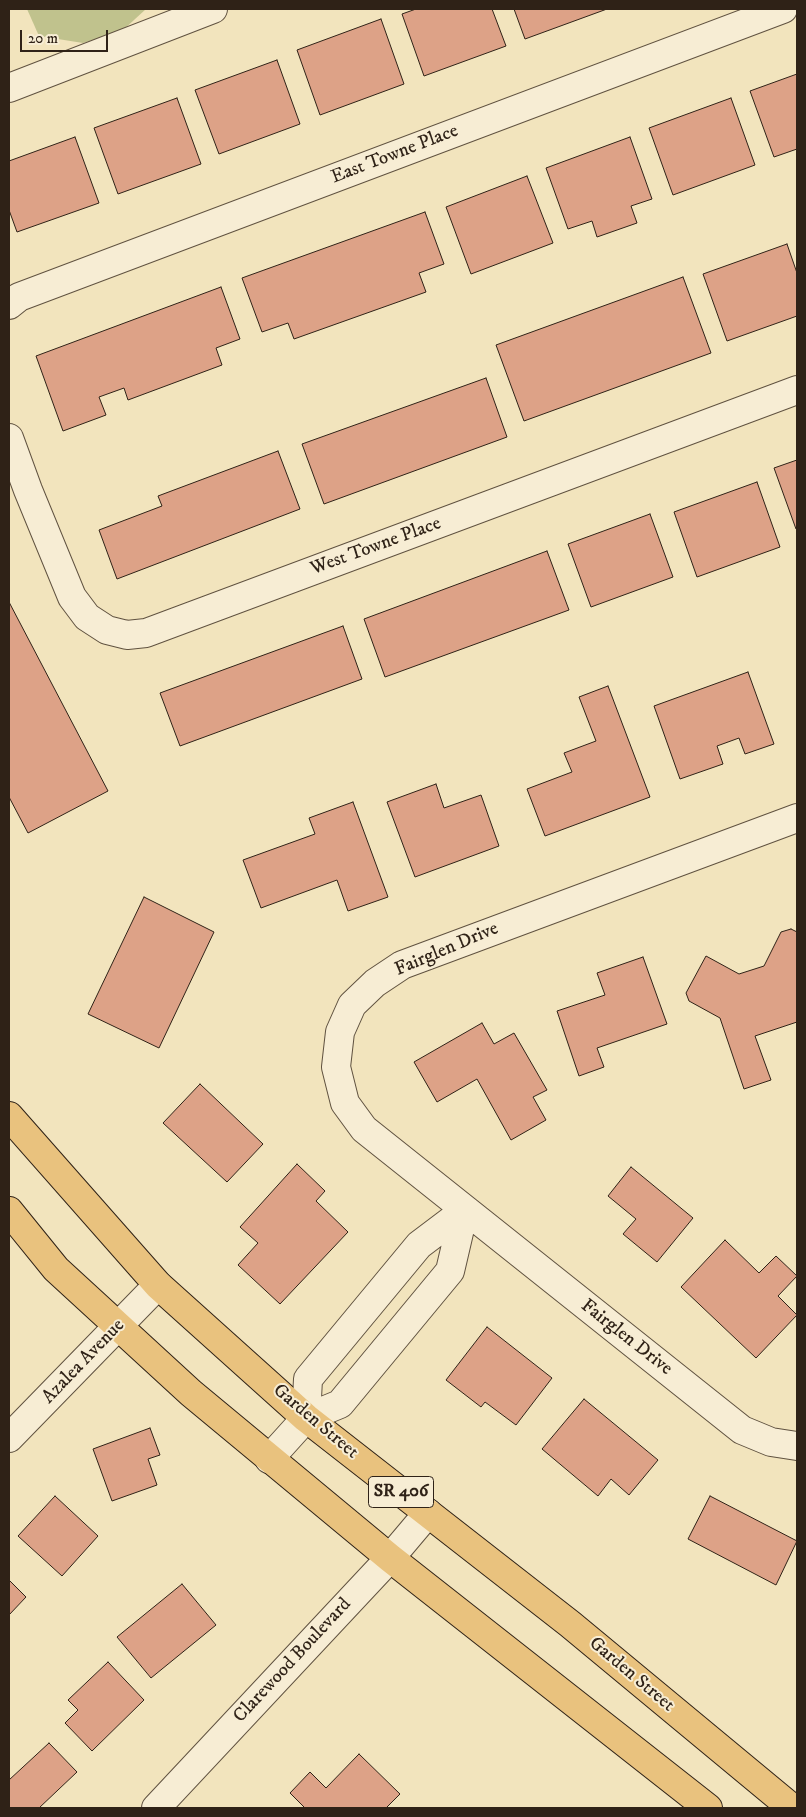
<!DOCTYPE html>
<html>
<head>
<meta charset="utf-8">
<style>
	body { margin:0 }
	#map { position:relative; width:806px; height:1817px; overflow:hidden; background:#f2e4bd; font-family:"IM FELL DW Pica",serif }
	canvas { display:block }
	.frame { position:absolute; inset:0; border:10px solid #2f2217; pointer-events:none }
	.scale { position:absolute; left:20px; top:30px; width:88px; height:22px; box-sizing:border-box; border:2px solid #2f2217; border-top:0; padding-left:6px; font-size:15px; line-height:18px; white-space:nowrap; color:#2f2217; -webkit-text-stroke:4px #f7edd4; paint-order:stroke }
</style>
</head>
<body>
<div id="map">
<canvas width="806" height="1817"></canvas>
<div class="frame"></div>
<div class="scale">20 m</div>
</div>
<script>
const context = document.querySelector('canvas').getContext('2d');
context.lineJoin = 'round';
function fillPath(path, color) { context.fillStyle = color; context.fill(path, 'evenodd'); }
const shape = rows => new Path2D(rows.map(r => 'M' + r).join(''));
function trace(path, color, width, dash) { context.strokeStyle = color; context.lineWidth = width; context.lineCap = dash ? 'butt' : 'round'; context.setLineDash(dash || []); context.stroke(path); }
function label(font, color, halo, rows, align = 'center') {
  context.font = font + ' "IM FELL DW Pica",serif'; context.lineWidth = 4; context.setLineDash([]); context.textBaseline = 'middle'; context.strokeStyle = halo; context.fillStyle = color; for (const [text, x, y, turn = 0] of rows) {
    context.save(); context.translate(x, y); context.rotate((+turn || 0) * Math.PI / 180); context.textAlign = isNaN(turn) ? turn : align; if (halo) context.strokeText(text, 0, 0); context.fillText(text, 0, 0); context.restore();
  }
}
const green = shape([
	[27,9,146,9,122,31,83,43,39,36]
]);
const building = shape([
	[416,9,492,9,506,46,424,76,402,14,416,9],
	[514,9,607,9,525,39,514,9],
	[381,19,404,84,320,115,297,50,381,19],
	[277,60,300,124,219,154,195,90,277,60],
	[797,74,797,149,774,157,750,91,797,74],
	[177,98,201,164,118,194,94,128,177,98],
	[731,98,755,165,673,195,649,128,731,98],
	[75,137,99,203,17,232,9,210,9,161,75,137],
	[630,137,652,199,631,206,637,223,597,237,592,221,568,229,546,168,630,137],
	[527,176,553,243,471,274,446,207,527,176],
	[425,212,444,264,419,273,426,292,294,339,288,323,262,332,242,278,425,212],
	[787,244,797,273,797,316,727,341,703,274,787,244],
	[683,277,711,353,524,421,496,345,683,277],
	[221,287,240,339,216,348,222,365,128,400,124,388,99,397,106,415,63,431,36,356,221,287],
	[486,378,507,437,324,504,302,444,486,378],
	[278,451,300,509,117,579,99,530,162,506,158,496,278,451],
	[797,460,797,528,796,529,774,468,797,460],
	[757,482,780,547,697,577,674,512,757,482],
	[650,514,673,577,591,607,568,544,650,514],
	[547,551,569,610,385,677,364,619,547,551],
	[9,602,108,791,28,833,9,797,9,602],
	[343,626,362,679,180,746,160,693,343,626],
	[748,672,774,744,745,754,739,738,717,746,723,764,680,779,654,706,748,672],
	[608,686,650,797,545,836,527,789,572,772,564,753,596,741,579,697,608,686],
	[436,784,444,808,481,795,499,846,415,877,387,802,436,784],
	[353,802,388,897,348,911,337,880,261,908,243,860,315,834,309,818,353,802],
	[144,897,214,932,159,1048,88,1014,144,897],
	[791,929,797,932,797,1022,755,1036,771,1080,744,1089,720,1018,689,1001,686,993,706,956,739,974,764,966,781,932,791,929],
	[643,957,667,1024,597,1048,604,1067,579,1076,557,1011,605,995,597,973,643,957],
	[482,1023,494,1044,514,1033,547,1090,533,1097,546,1120,511,1140,477,1079,437,1102,414,1062,482,1023],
	[200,1084,263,1144,227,1182,163,1123,200,1084],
	[297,1164,325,1191,316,1201,348,1232,280,1304,238,1265,258,1243,240,1227,297,1164],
	[631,1167,693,1218,657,1262,623,1234,636,1219,608,1196,631,1167],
	[725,1240,759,1273,776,1256,797,1276,778,1296,797,1315,756,1358,681,1287,725,1240],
	[487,1327,552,1378,516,1425,485,1402,481,1407,446,1380,487,1327],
	[584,1399,658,1460,629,1495,611,1479,598,1496,542,1449,584,1399],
	[150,1428,160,1455,148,1459,157,1485,112,1501,93,1449,150,1428],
	[55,1496,98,1536,62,1576,18,1536,55,1496],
	[710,1496,797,1541,776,1585,688,1539,710,1496],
	[9,1580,26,1597,9,1615,9,1580],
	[182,1584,216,1625,151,1678,117,1637,182,1584],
	[108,1662,144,1700,92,1751,65,1723,78,1710,68,1700,108,1662],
	[49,1743,77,1772,39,1808,9,1808,9,1780,49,1743],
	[359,1754,400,1794,386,1808,305,1808,290,1793,310,1772,326,1788,359,1754]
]);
const minor = shape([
	[9,88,213,9],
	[9,305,19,297,783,9],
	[9,438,28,490,72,597,87,617,107,630,127,635,146,633,797,390],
	[797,818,402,965,375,983,352,1005,340,1032,336,1067,345,1103,364,1129,742,1430,771,1442,797,1446],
	[306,1418,340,1404,450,1271,464,1211],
	[9,1438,158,1285],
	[269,1459,306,1418,308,1379,419,1245,464,1211],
	[156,1808,390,1558,428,1513]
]);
const major = shape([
	[9,1116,158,1285,306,1418,570,1624,792,1808],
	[9,1211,56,1269,191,1393,390,1558,708,1808]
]);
const shields = [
	[401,1492,65]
];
const shieldNames = [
	["SR 406",401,1492]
];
const streetNames = [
	["East Towne Place",395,155,-21],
	["West Towne Place",376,547,-20],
	["Fairglen Drive",447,950,-23],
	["Fairglen Drive",626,1338,38],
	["Azalea Avenue",84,1362,-46],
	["Garden Street",315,1422,40],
	["Clarewood Boulevard",293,1661,-47],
	["Garden Street",631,1675,40]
];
fillPath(green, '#c0c28d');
fillPath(building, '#dda287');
trace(building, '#2f2217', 1);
trace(minor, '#605240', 30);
trace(major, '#2f2217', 30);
trace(minor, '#f7edd4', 28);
trace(major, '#e9c27e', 28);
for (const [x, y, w] of shields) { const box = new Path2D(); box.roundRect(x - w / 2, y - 15.5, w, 31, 4); context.fillStyle = '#f7edd4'; context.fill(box); trace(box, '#2f2217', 1); }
label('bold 18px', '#2f2217', null, shieldNames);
label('19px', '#2f2217', '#f7edd4', streetNames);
</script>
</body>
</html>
